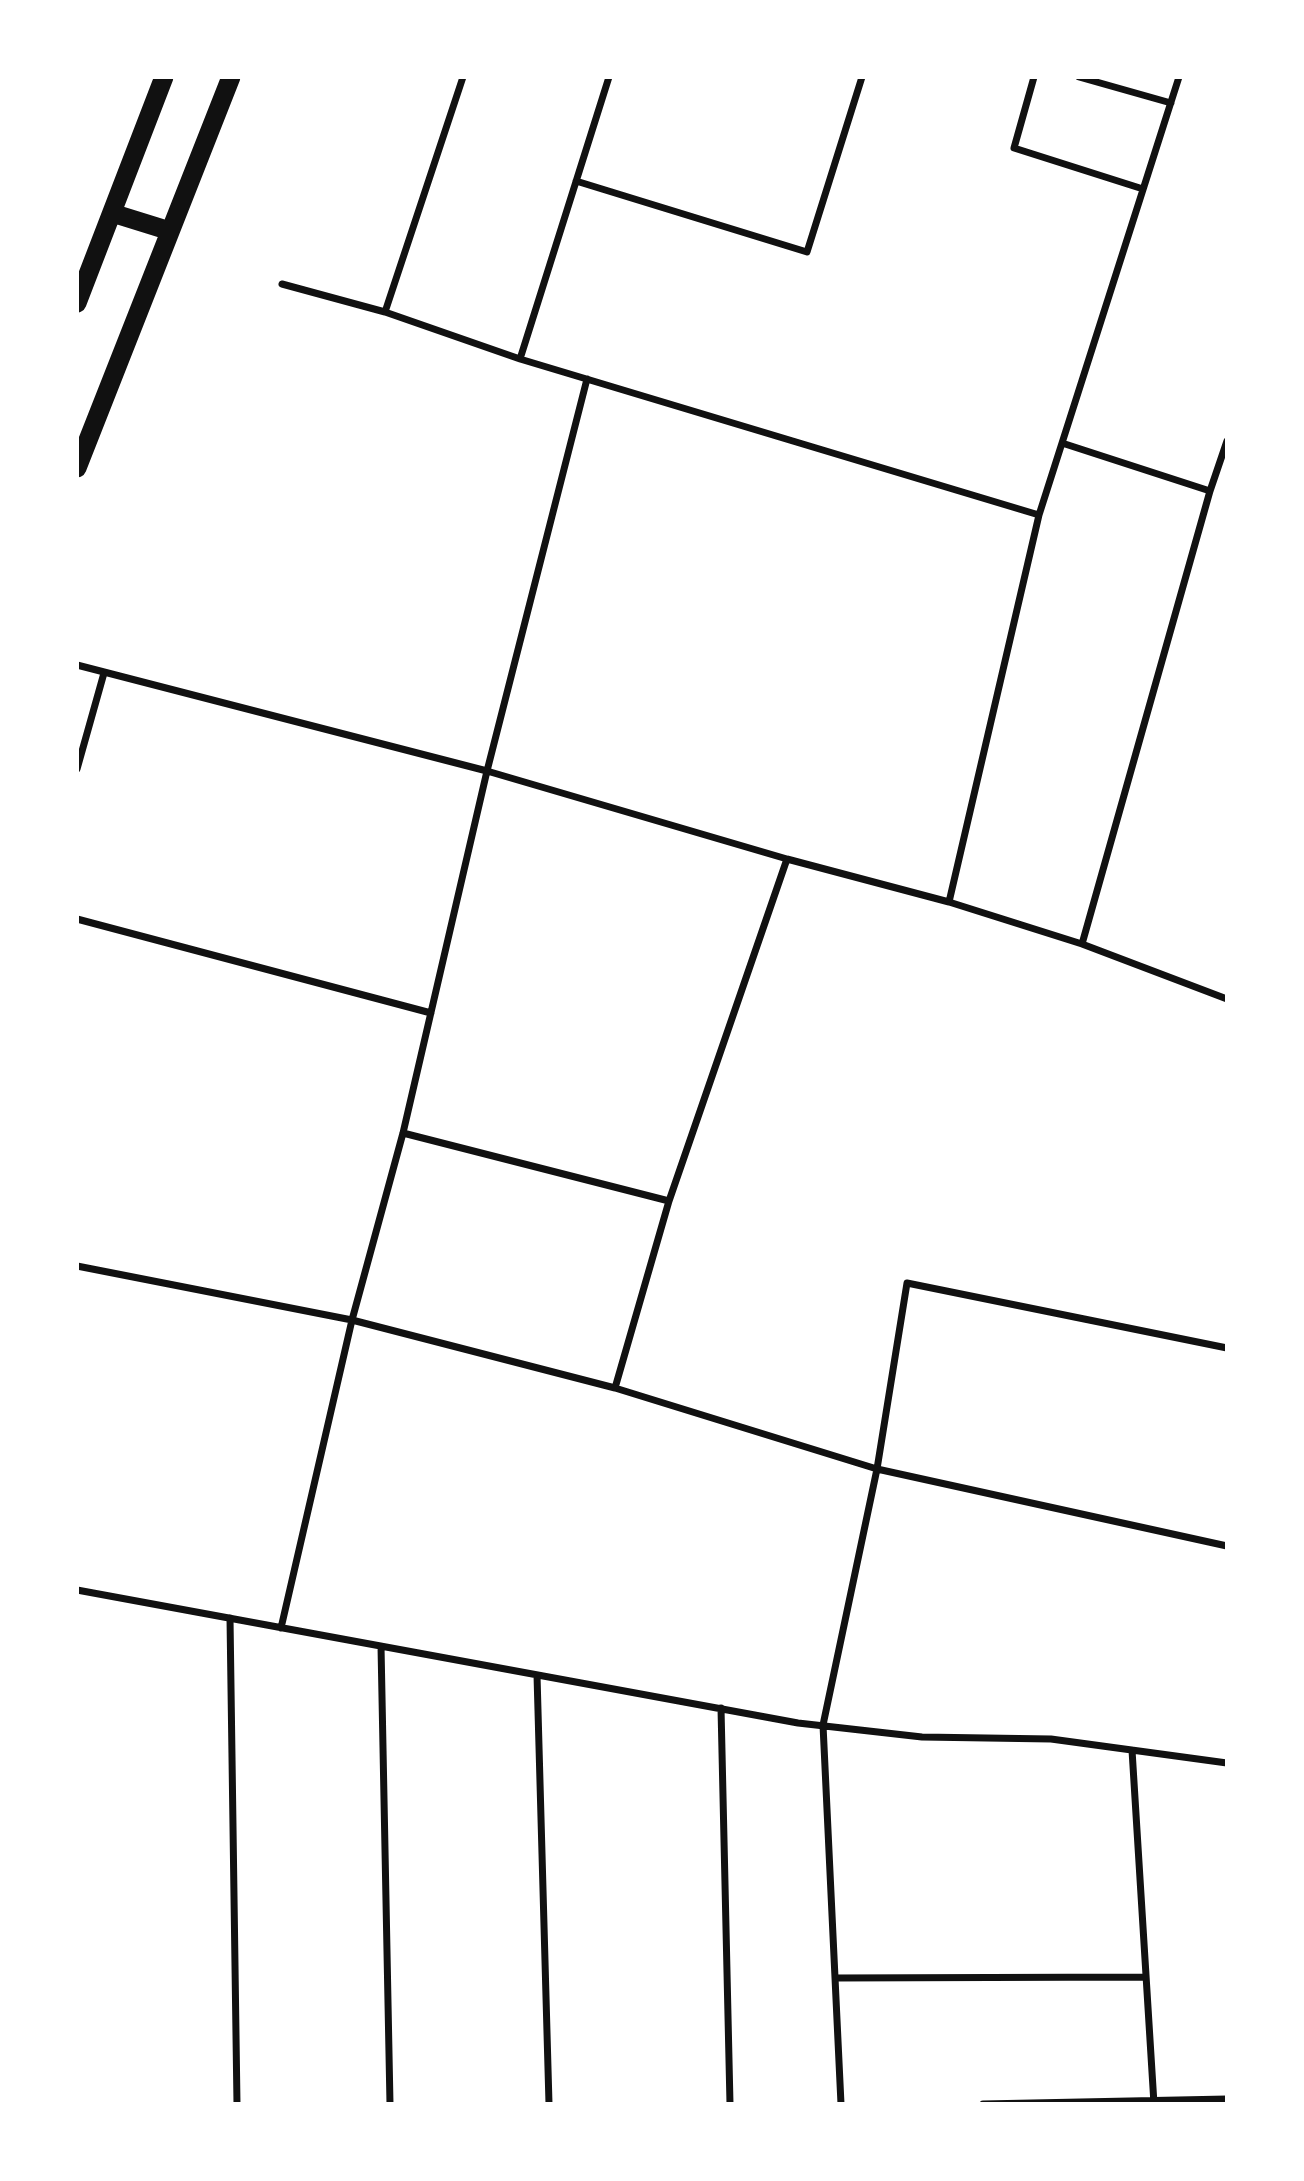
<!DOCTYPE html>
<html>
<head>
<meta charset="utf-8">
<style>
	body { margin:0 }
	#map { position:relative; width:1304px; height:2181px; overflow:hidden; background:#fff; font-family:"Roboto Condensed",sans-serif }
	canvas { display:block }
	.frame { position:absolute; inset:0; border:79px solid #fff; pointer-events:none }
</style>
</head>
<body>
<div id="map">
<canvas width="1304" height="2181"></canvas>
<div class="frame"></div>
</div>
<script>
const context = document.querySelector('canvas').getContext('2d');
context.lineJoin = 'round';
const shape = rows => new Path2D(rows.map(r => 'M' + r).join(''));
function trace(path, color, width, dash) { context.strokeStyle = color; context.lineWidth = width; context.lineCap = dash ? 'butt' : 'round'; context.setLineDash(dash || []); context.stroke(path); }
const minor = shape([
	[1034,77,1014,148,1143,189],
	[1079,77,1171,103],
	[576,181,807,252,862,77],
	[282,284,385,312,520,359,1039,515],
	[385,312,463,77],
	[520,359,609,77],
	[1062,443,1210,491],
	[77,665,487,771,787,859,949,902,1082,944,1227,999],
	[77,769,104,673],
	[949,902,1039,515,1179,77],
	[77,919,431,1013],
	[1082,944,1210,491,1227,441],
	[403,1133,669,1201],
	[77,1266,352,1320,615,1388,877,1469,1227,1546],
	[615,1388,669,1201,787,859],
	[77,1590,798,1723,922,1737,1051,1739,1227,1763],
	[230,1618,237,2104],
	[281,1628,352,1320,403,1133,487,771,587,379],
	[381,1646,390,2104],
	[537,1675,549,2104],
	[721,1708,730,2104],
	[1132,1750,1154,2104],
	[835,1978,1146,1977],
	[841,2104,823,1725,877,1469,907,1283,1227,1348],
	[983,2104,1227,2099]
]);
const trunk = shape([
	[112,213,170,231],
	[77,303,164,77],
	[77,468,231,77]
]);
trace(minor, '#111', 7);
trace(trunk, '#111', 19);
</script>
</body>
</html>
